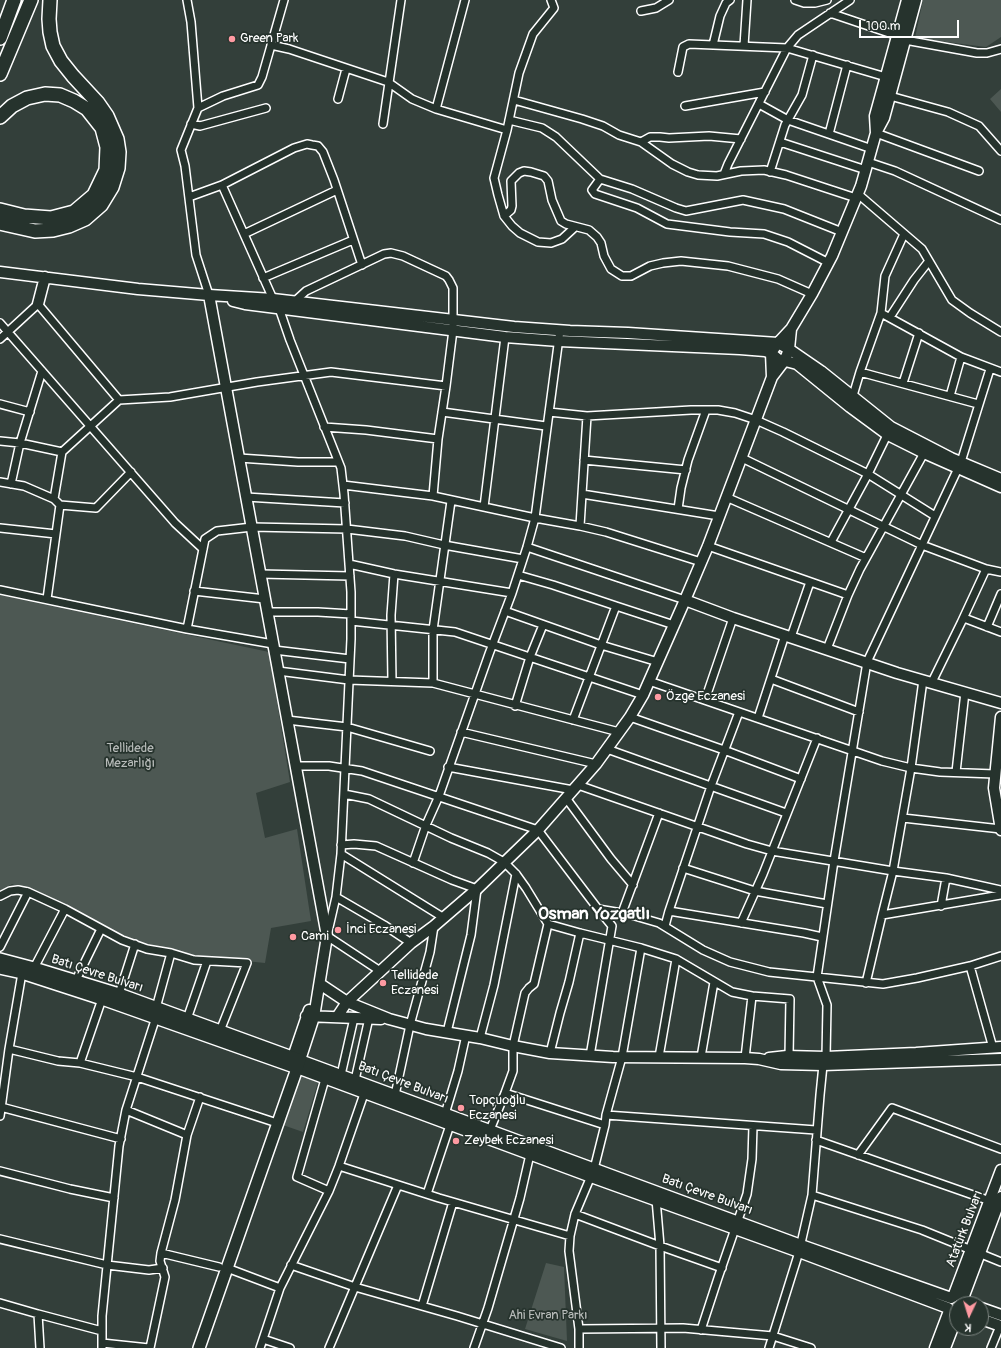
<!DOCTYPE html>
<html>
<head>
<meta charset="utf-8">
<style>
	body { margin:0 }
	#map { position:relative; width:1001px; height:1348px; overflow:hidden; background:#333f3a; font-family:Pangolin,sans-serif }
	canvas { display:block }
	.north { position:absolute; left:949px; top:1296px; width:40px; height:40px; box-sizing:border-box; background:#26332d; border:1px solid #7d8581; border-radius:50%; rotate:184deg; font-size:11px; font-weight:700; line-height:16px; text-align:center; color:#fff }
	.north::after { content:''; display:block; margin:auto; width:14px; height:18px; background:#ff9aa2; clip-path:polygon(50% 0,100% 100%,50% 72%,0 100%) }
	.scale { position:absolute; left:859px; top:20px; width:100px; height:18px; box-sizing:border-box; border:2px solid #fff; border-top:0; padding-left:5px; font-size:12px; line-height:14px; white-space:nowrap; color:#fff; -webkit-text-stroke:3px #26332d; paint-order:stroke }
</style>
</head>
<body>
<div id="map">
<canvas width="1001" height="1348"></canvas>
<div class="north">K</div>
<div class="scale">100 m</div>
</div>
<script>
const context = document.querySelector('canvas').getContext('2d');
context.lineJoin = 'round';
function fillPath(path, color) { context.fillStyle = color; context.fill(path, 'evenodd'); }
const shape = rows => new Path2D(rows.map(r => 'M' + r).join(''));
function trace(path, color, width, dash) { context.strokeStyle = color; context.lineWidth = width; context.lineCap = dash ? 'butt' : 'round'; context.setLineDash(dash || []); context.stroke(path); }
function label(font, color, halo, rows, align = 'center') {
  context.font = font + ' Pangolin,sans-serif'; context.lineWidth = 3.5; context.setLineDash([]); context.textBaseline = 'middle'; context.strokeStyle = halo; context.fillStyle = color; for (const [text, x, y, turn = 0] of rows) {
    context.save(); context.translate(x, y); context.rotate((+turn || 0) * Math.PI / 180); context.textAlign = isNaN(turn) ? turn : align; if (halo) context.strokeText(text, 0, 0); context.fillText(text, 0, 0); context.restore();
  }
}
const green = shape([
	[923,0,1001,0,1001,37,986,47,915,38],
	[1001,89,1001,112,990,99],
	[0,595,269,652,290,782,256,793,265,838,297,829,311,921,271,928,265,963,197,956,124,938,51,901,12,884,0,892],
	[295,1072,319,1079,303,1132,280,1124],
	[546,1263,564,1267,567,1341,525,1329]
]);
const street = shape([
	[187,0,191,22,198,108],
	[551,0,554,8,533,34,519,73,507,130,494,178,498,195,504,216,512,226,520,233,538,242,551,243,562,239,575,227],
	[795,0,804,3,815,3,827,0],
	[641,11,656,8,669,0],
	[830,13,898,36],
	[905,40,977,53,987,53,1001,49],
	[271,45,289,49,388,82,412,99,436,109,507,130],
	[713,45,720,16,726,3,730,0],
	[744,46,747,0],
	[678,72,683,47,689,44,787,48,886,77],
	[890,96,948,112,979,126,1001,151],
	[338,99,346,69],
	[514,100,582,119,603,126,619,135,641,142,650,137,660,137,669,138,709,136,741,139],
	[759,104,788,120,872,149],
	[685,106,765,92],
	[436,109,465,0],
	[509,120,542,128,556,137,600,179,632,189,676,208,686,211,743,200,784,209,842,232],
	[191,124,200,126,266,108],
	[383,124,401,0],
	[876,133,979,171],
	[829,134,847,65],
	[641,142,672,164,688,172,698,175,717,176,741,171,764,170,786,175,856,198],
	[780,142,866,170],
	[868,162,895,171,1001,220],
	[770,172,785,125,802,95,813,55],
	[724,174,728,164,787,48,798,35,850,0],
	[600,179,592,190,595,194,637,208,667,224,730,232,764,234,788,242,829,263],
	[858,194,922,249,952,300,970,313,1001,332],
	[189,197,222,185],
	[504,216,511,210,512,206,511,181,519,173,524,171,531,172,544,176,548,181,552,200,561,221,566,224,589,230,597,237,601,243,604,256,611,269,622,276,631,276,650,266,663,263,681,261,728,266,778,279,812,294],
	[244,234,337,190],
	[263,278,353,240],
	[209,295,196,255,185,166,181,150,198,108,223,96,258,85,262,77,284,0],
	[273,299,222,185,294,148,307,144,312,145,318,146,323,152,334,180,362,265],
	[294,302,306,291,384,254,391,253,403,256,446,276,449,280,453,288,453,330,446,386,438,439,433,496],
	[279,308,290,340,341,468,344,494,351,592,351,639,341,854,444,918],
	[881,313,961,357,1001,372],
	[890,317,914,280,929,261],
	[0,323,175,523,203,549],
	[0,339,38,304,119,400],
	[860,372,978,404],
	[903,383,919,333],
	[950,396,961,357],
	[852,399,860,372,881,313,885,276,904,234],
	[0,404,30,412],
	[442,412,546,426],
	[549,412,587,416,691,410,718,410,735,413,756,420,783,432,868,474,935,516],
	[324,427,366,430,438,439],
	[0,441,20,443,42,371],
	[239,458,298,462,338,462],
	[742,458,922,545,986,569,961,623,932,682],
	[584,460,686,470],
	[0,482,24,486,54,499],
	[11,484,20,443,62,452],
	[343,485,433,496,535,518,580,526,606,532,701,562],
	[582,494,587,416],
	[246,497,345,503],
	[726,497,866,558],
	[60,505,96,508,131,472],
	[484,507,505,337],
	[678,509,681,488,688,460,706,410],
	[580,526,582,494,719,516],
	[0,528,56,534],
	[831,542,868,474,889,431],
	[708,546,848,595],
	[527,547,685,600],
	[349,564,394,574,512,593],
	[986,569,1001,572],
	[260,574,350,576],
	[518,575,553,585,616,606,573,720],
	[0,590,187,629,273,644],
	[194,591,265,599],
	[47,599,60,505,54,499,62,452,119,400,170,397,257,382,331,372,446,386],
	[616,606,674,625],
	[505,611,601,645,658,662],
	[267,612,318,612,351,614],
	[964,618,1001,632],
	[351,621,455,632,643,695],
	[987,627,1001,594],
	[187,629,205,539,217,531,252,527,347,529,405,536,444,545,523,559],
	[791,637,810,582],
	[827,649,848,595,860,569,924,453],
	[274,650,350,659],
	[278,671,349,680,433,683,433,630,451,501],
	[771,679,859,712],
	[392,681,391,615,394,574],
	[649,681,882,761,911,768,940,772,995,774],
	[433,683,619,732],
	[705,700,733,618],
	[515,706,530,657,543,625],
	[630,717,724,750,801,779],
	[758,718,785,635],
	[287,720,347,727,430,751],
	[461,732,596,764],
	[607,749,786,813],
	[296,766,329,766,362,771,538,830,598,909,628,914,659,923,703,950,730,962,769,972,883,984,917,978,970,966,1001,956],
	[448,767,573,790],
	[956,772,965,692],
	[578,785,747,844,772,851,893,871,946,878,941,906],
	[344,794,369,799,451,838,488,853,504,862,516,874,526,888,548,924,580,933,641,948,676,959,732,992,752,996,745,1058],
	[566,798,611,859,633,885],
	[903,818,1001,829],
	[341,845,354,844,376,846,452,880,477,889,471,935,447,1032],
	[413,863,426,825,439,796,489,654,512,593,527,547,535,518,560,330],
	[683,868,755,891,827,904],
	[946,878,1001,890],
	[0,896,10,891,18,890,28,892,65,909,122,940,147,949,171,953,194,960,247,963,220,1031],
	[336,897,341,854],
	[65,909,34,968,22,973,9,1049,58,1061,80,1063,137,1077,277,1123],
	[669,911,804,933,822,937],
	[622,913,659,813],
	[882,915,893,871,911,768,923,680],
	[741,923,763,874,817,738],
	[665,926,669,911,711,786,739,712],
	[0,947,28,892],
	[970,966,993,1048],
	[380,971,327,936,336,897,384,925,411,943],
	[76,980,101,929],
	[866,983,882,915,1001,895],
	[119,994,135,944],
	[752,996,790,999,789,1056],
	[187,1019,207,961],
	[480,1038,494,985,516,874],
	[550,1053,560,1013,569,982,580,933],
	[590,1056,612,926,598,909],
	[659,1057,676,959],
	[701,1057,714,982],
	[80,1063,102,999],
	[341,1075,354,1018],
	[325,1079,297,1177,329,1191],
	[355,1080,369,1018],
	[505,1093,605,1125],
	[395,1095,410,1025,430,952,434,926],
	[1,1107,121,1139],
	[126,1110,187,1135],
	[606,1115,622,1057,641,948],
	[0,1116,9,1049],
	[490,1134,490,1130,505,1093,513,1071,513,1046,525,993,529,988,534,984,548,924],
	[816,1140,993,1202],
	[858,1155,892,1108,1001,1149],
	[339,1166,439,1198,570,1236],
	[0,1171,70,1189,114,1198],
	[427,1194,450,1125,445,1114,458,1071,466,1035],
	[812,1195,922,1230,1001,1262],
	[656,1199,660,1246,661,1348],
	[575,1214,660,1246,722,1268],
	[0,1239,107,1265,149,1270,163,1268],
	[161,1253,219,1267],
	[291,1265,355,1287],
	[227,1268,280,1288],
	[355,1287,457,1316,561,1348],
	[0,1303,38,1314,40,1348],
	[422,1306,453,1202],
	[38,1314,102,1331],
	[579,1329,683,1328,773,1336,811,1348],
	[701,1330,718,1278,747,1194,752,1159,753,1126],
	[263,1339,290,1348],
	[102,1343,149,1348],
	[102,1348,102,1316,119,1146,126,1110,156,1017,156,1008,171,953],
	[150,1348,165,1277,160,1261,161,1253,175,1200,187,1135,200,1097],
	[260,1348,280,1288,329,1191,339,1166,364,1094],
	[329,1348,398,1185],
	[474,1348,488,1308,520,1198,531,1150],
	[579,1348,579,1329,569,1251,570,1236,575,1214,594,1169,605,1125,606,1115,816,1130],
	[769,1348,799,1252,812,1195,820,1095,823,1065,826,1057,827,1005,817,977,834,861,867,662,961,462,990,369],
	[991,1348,1000,1326]
]);
const secondary = shape([
	[876,133,875,116,907,0],
	[0,272,138,289,209,295,273,299,514,327,570,331,628,333,778,343,789,349,821,371,891,427,951,458,1001,479],
	[209,295,327,936,314,1017,300,1060,801,1245,951,1298],
	[233,301,245,304,505,337,559,341,740,349,765,351,771,353,778,359,797,364,850,407,888,435,924,453,1001,487],
	[38,304,45,277],
	[772,377,771,353,778,343,791,329,812,294,832,256,861,186,876,133,884,118,916,0],
	[685,600,733,618,897,673,1001,703],
	[1001,717,994,788,1001,830],
	[320,984,347,1002,389,1019,426,1029,480,1038,513,1046,550,1053,613,1057,745,1058,759,1059,781,1064,823,1065,1001,1059],
	[306,1016,381,1019],
	[337,1017,347,1002,411,943,434,926,477,889,538,830,596,764,630,717,643,695,685,600,708,546,772,377,785,360,789,349,791,329],
	[293,1057,309,1010],
	[769,1058,787,1056,826,1057,916,1053,1001,1047],
	[297,1068,591,1177,799,1252,948,1308],
	[953,1297,1001,1170],
	[962,1301,1001,1197],
	[981,1308,1001,1315],
	[981,1319,1001,1326],
	[935,1348,949,1311],
	[945,1348,957,1317]
]);
const primary = shape([
	[0,959,34,968,119,994,300,1060,199,1348],
	[0,968,22,973,102,999,297,1068]
]);
const highway = shape([
	[0,38,14,0],
	[0,74,31,0],
	[0,117,12,106,27,98,45,94,60,95,74,101,87,109,102,128,107,147,106,170,94,195,74,212,51,218,24,216,0,210],
	[0,223,35,231,53,230,69,226,85,219,101,205,112,187,118,168,119,152,117,139,107,116,98,103,73,76,61,61,53,46,50,32,49,19,50,0]
]);
const markers = [
	[232,39,4,"#ff9aa2"],
	[658,697,4,"#ff9aa2"],
	[338,930,4,"#ff9aa2"],
	[293,937,4,"#ff9aa2"],
	[383,983,4,"#ff9aa2"],
	[461,1108,4,"#ff9aa2"],
	[456,1141,4,"#ff9aa2"]
];
const poiNames = [
	["Green Park",240,39],
	["Özge Eczanesi",666,697],
	["İnci Eczanesi",346,930],
	["Cami",301,937],
	["Tellidede",391,976],
	["Eczanesi",391,991],
	["Topçuoğlu",469,1101],
	["Eczanesi",469,1116],
	["Zeybek Eczanesi",464,1141]
];
const parkNames = [
	["Tellidede",130,749],
	["Mezarlığı",130,764],
	["Ahi Evran Parkı",548,1316]
];
const streetNames = [
	["Batı Çevre Bulvarı",97,974,18],
	["Batı Çevre Bulvarı",403,1083,21],
	["Batı Çevre Bulvarı",707,1195,20],
	["Atatürk Bulvarı",965,1229,-69]
];
const districtNames = [
	["Osman Yozgatlı",594,915]
];
fillPath(green, '#4d5853');
trace(street, '#fff', 10);
trace(secondary, '#fff', 13);
trace(primary, '#fff', 14);
trace(highway, '#fff', 16);
trace(street, '#26332d', 7);
trace(secondary, '#26332d', 10);
trace(primary, '#26332d', 11);
trace(highway, '#26332d', 13);
for (const [x, y, r, color] of markers) { const dot = new Path2D(); dot.arc(x, y, r, 0, 2 * Math.PI); context.fillStyle = color; context.fill(dot); trace(dot, '#26332d', 1.5); }
label('13px', '#fff', '#26332d', poiNames, 'left');
label('13px', '#b8bcba', '#26332d', parkNames);
label('13px', '#fff', '#26332d', streetNames);
label('bold 17px', '#fff', '#26332d', districtNames);
</script>
</body>
</html>
